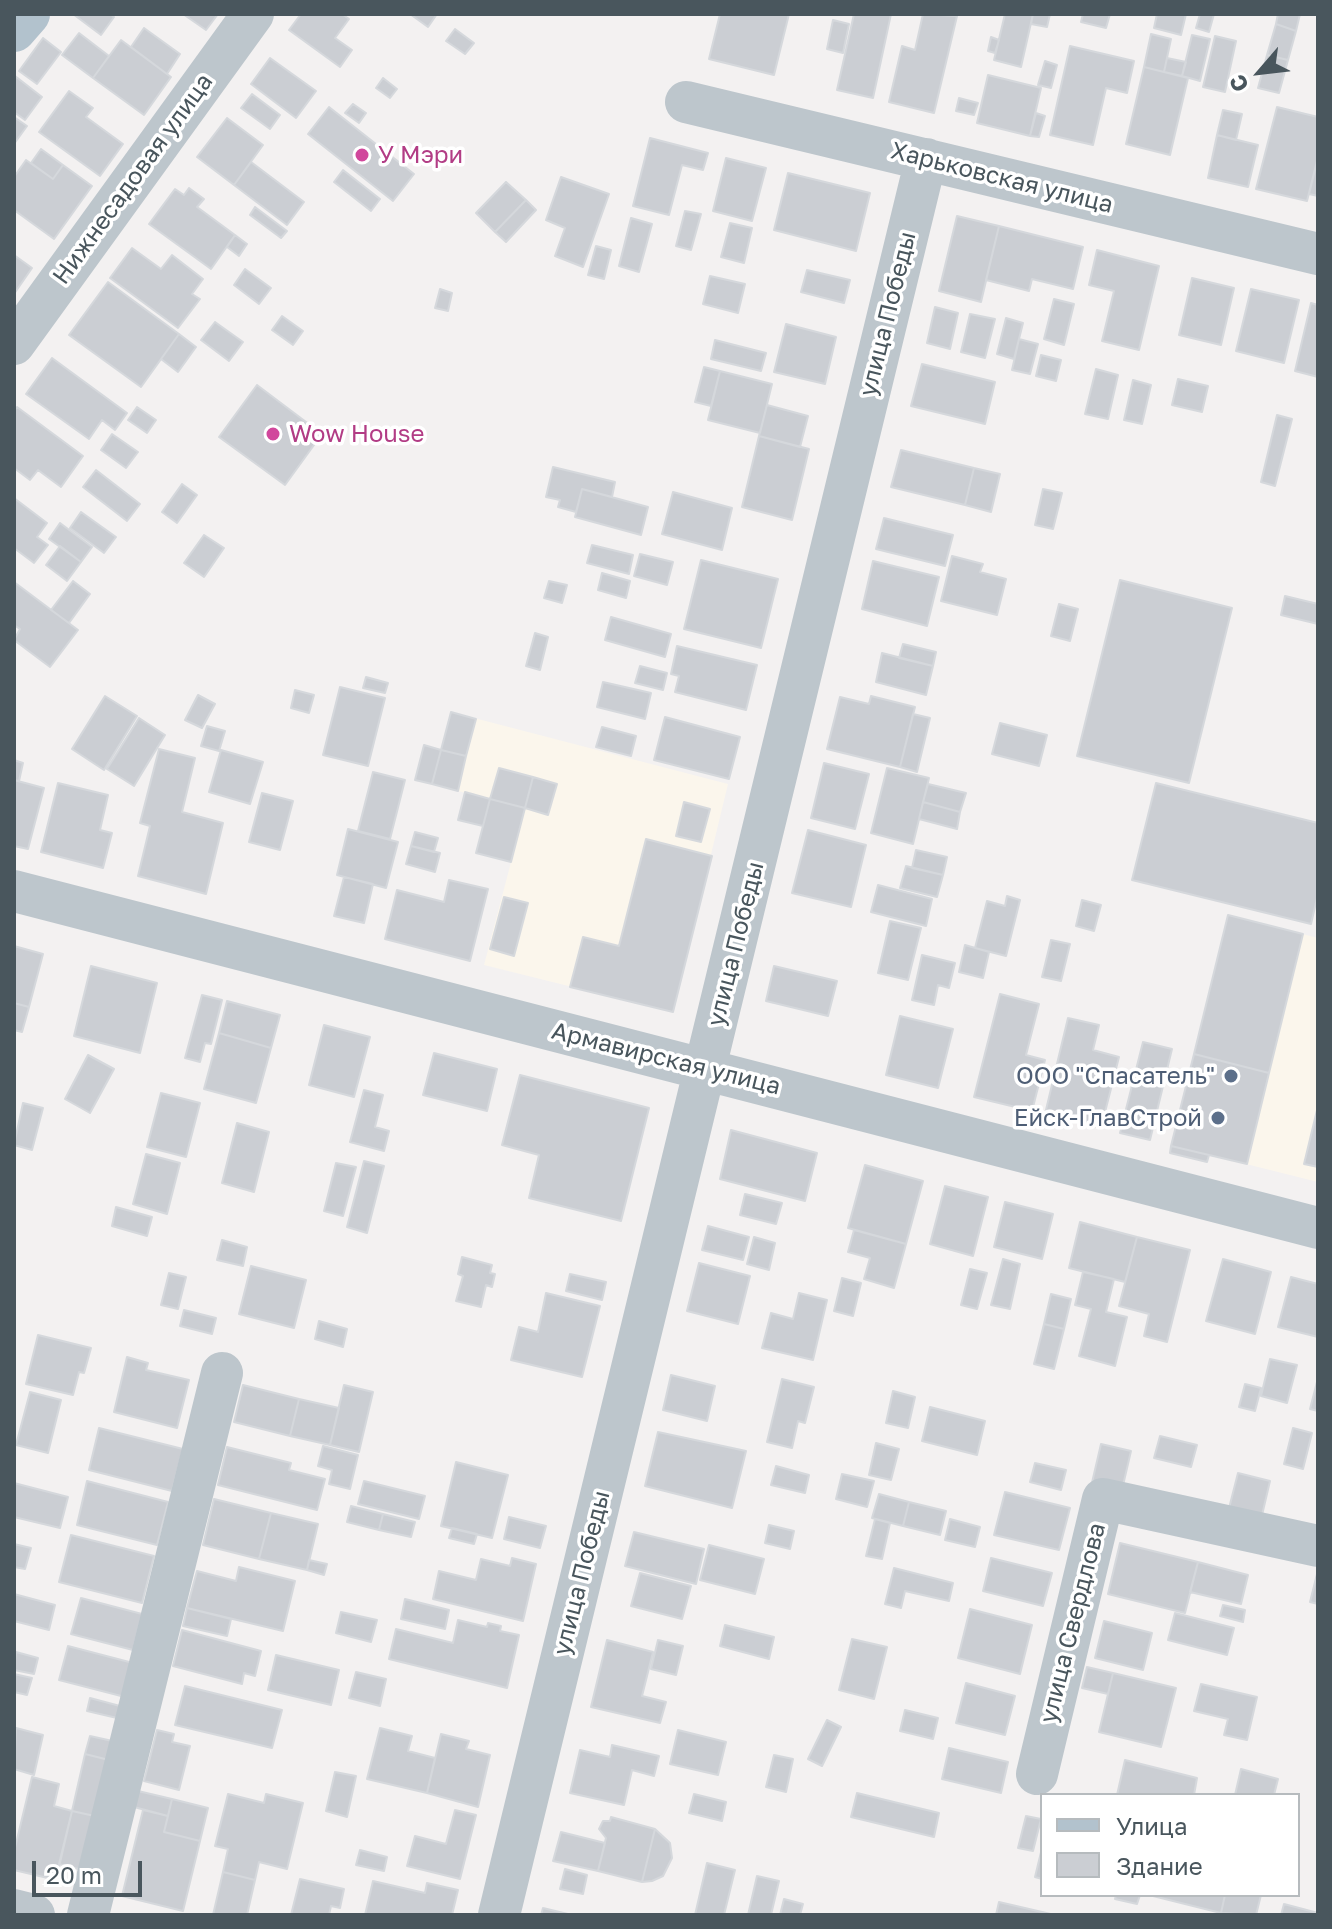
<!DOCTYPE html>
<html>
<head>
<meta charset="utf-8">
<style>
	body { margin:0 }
	#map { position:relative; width:1332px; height:1929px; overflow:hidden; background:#f3f1f1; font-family:"Golos Text",sans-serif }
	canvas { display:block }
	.frame { position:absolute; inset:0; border:16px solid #49565d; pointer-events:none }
	.legend { position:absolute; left:1040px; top:1793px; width:260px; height:104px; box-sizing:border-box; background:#fff; border:2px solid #b6bbbe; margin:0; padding:10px 14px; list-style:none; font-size:24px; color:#49565d }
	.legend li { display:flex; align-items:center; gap:16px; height:40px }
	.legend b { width:40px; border:2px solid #b6bbbe }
	.north { position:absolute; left:1220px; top:32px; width:80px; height:80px; -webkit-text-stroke:6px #fff; paint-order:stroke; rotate:242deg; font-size:22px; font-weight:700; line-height:32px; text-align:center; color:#49565d }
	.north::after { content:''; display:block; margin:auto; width:28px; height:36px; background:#49565d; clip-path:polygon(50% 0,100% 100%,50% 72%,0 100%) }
	.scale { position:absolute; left:32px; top:1861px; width:110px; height:36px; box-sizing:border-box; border:4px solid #49565d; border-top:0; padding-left:10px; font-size:24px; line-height:28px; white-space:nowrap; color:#49565d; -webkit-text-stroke:6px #fff; paint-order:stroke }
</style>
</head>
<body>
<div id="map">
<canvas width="1332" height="1929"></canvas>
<div class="frame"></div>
<ul class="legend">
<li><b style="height:10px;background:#b2c2cd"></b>Улица</li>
<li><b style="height:22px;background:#cbced3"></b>Здание</li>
</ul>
<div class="north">С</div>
<div class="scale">20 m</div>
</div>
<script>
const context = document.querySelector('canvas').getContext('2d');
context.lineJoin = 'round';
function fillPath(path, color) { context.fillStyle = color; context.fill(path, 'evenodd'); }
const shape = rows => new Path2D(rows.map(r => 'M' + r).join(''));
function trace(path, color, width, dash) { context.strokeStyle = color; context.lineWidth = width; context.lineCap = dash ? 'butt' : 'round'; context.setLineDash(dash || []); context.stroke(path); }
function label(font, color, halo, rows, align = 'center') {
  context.font = font + ' "Golos Text",sans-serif'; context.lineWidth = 7; context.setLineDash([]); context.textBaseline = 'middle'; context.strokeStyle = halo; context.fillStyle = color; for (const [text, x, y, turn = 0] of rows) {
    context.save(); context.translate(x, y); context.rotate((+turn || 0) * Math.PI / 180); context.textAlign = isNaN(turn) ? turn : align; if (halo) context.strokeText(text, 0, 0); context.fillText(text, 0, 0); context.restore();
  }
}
const commercial = shape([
	[451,712,728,784,673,1012,484,965,525,809,432,784],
	[1228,915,1318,938,1318,1182,1210,1155,1207,1162,1170,1153]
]);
const building = shape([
	[73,14,110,14,114,17,101,35,73,14],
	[183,14,218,14,206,30,183,14],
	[301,14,342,14,349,19,335,38,352,50,340,67,289,30,301,14],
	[410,14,437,14,428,27,410,14],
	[720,14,789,14,774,75,709,59,720,14],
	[854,14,891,14,873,98,837,90,854,14],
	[923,14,957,16,934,113,889,102,902,46,915,50,923,14],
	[1005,14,1033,14,1021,67,994,60,1005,14],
	[1033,14,1050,14,1047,27,1031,24,1033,14],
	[1083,14,1110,14,1106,28,1081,22,1083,14],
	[1157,14,1186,14,1181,35,1154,28,1157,14],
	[1200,14,1214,14,1209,32,1196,28,1200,14],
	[1278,14,1300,14,1296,31,1276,24,1278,14],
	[833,20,849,24,843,53,827,49,833,20],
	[1276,24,1296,31,1288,60,1267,55,1276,24],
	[144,28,180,54,167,74,131,47,144,28],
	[455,29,474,43,465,54,446,41,455,29],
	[79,33,109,56,93,78,62,55,79,33],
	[1151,34,1171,39,1164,72,1144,67,1151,34],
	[1192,35,1210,39,1200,81,1182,76,1192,35],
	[1215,36,1236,41,1225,92,1203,87,1215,36],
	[991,37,999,40,995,53,988,51,991,37],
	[43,38,61,52,37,84,19,71,43,38],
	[121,40,171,77,144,115,93,78,121,40],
	[1070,46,1134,61,1127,93,1106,88,1093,145,1050,135,1070,46],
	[1267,55,1288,60,1279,93,1258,88,1267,55],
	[270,58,316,91,296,118,251,84,270,58],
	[1167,58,1186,62,1182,76,1164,72,1167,58],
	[1045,61,1057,65,1051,88,1038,85,1045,61],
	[1144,67,1188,78,1170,155,1126,144,1144,67],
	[988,75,1041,88,1030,136,977,123,988,75],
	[15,76,42,97,25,120,14,112,15,76],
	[383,78,397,89,390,98,376,88,383,78],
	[69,91,93,108,86,117,123,144,100,176,39,132,69,91],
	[252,94,280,115,270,129,241,108,252,94],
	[959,98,978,103,974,115,956,111,959,98],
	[353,104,366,113,359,123,345,113,353,104],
	[329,107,414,174,393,201,308,134,329,107],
	[1277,107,1318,117,1318,157,1307,201,1256,189,1277,107],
	[1223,110,1242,114,1236,140,1217,135,1223,110],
	[1036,113,1045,116,1039,137,1030,136,1036,113],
	[14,117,27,126,14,144,14,117],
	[227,118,263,145,234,185,197,157,227,118],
	[1217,135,1258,145,1248,187,1208,178,1217,135],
	[650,138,708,153,703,170,682,165,669,215,633,206,650,138],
	[41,149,63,165,53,179,31,163,41,149],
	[726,158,766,168,752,221,713,211,726,158],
	[26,160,53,179,63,165,92,186,54,239,14,210,14,177,26,160],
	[251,162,304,202,287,225,234,185,251,162],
	[1317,162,1318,162,1318,196,1309,194,1317,162],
	[343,170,380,199,371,211,334,182,343,170],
	[788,173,870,193,856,251,774,230,788,173],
	[561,177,609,194,583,267,555,256,565,228,546,220,561,177],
	[506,182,526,200,495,232,476,213,506,182],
	[189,188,204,199,197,207,235,235,211,269,149,224,175,189,184,195,189,188],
	[526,200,536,210,506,242,495,232,526,200],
	[255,207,287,231,281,238,250,215,255,207],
	[685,211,701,214,691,250,676,246,685,211],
	[957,216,999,226,981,302,939,291,957,216],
	[631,218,652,224,639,272,619,266,631,218],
	[730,223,752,228,744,263,721,257,730,223],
	[999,226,1083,247,1073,289,1032,279,1029,291,986,280,999,226],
	[235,235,247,244,239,256,227,247,235,235],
	[596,246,611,250,604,279,588,275,596,246],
	[132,248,161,269,172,255,203,279,192,294,200,299,178,328,110,278,132,248],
	[1097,250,1159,266,1139,350,1102,341,1114,291,1089,285,1097,250],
	[14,255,32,268,14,294,14,255],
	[245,269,271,288,259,304,234,285,245,269],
	[807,270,850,280,844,303,801,292,807,270],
	[710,276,745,284,738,313,703,304,710,276],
	[1192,278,1234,288,1221,345,1179,335,1192,278],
	[108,282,179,334,141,387,69,335,108,282],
	[440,289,452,293,448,311,435,308,440,289],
	[1251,289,1299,300,1284,363,1236,351,1251,289],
	[1054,299,1074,304,1064,345,1044,339,1054,299],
	[1311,303,1318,305,1318,377,1295,371,1311,303],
	[935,307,958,313,950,349,927,343,935,307],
	[970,314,995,319,985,358,961,352,970,314],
	[282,316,303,331,293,345,272,330,282,316],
	[1006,318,1023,323,1014,359,997,354,1006,318],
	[215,322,243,342,229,361,201,340,215,322],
	[786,324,836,337,825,384,774,372,786,324],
	[179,334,196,347,178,372,161,359,179,334],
	[1019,339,1038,344,1030,374,1012,370,1019,339],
	[715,340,766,353,761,371,711,359,715,340],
	[1041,355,1061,360,1056,381,1036,376,1041,355],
	[52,358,127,413,115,430,102,420,89,439,26,394,52,358],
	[922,364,995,382,985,424,911,406,922,364],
	[704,367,720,371,711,406,695,402,704,367],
	[1096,369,1118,375,1108,419,1085,414,1096,369],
	[720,371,772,384,760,433,708,420,720,371],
	[1178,379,1208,386,1202,412,1172,405,1178,379],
	[1133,380,1151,385,1142,424,1124,420,1133,380],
	[257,385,322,434,285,485,219,437,257,385],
	[767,405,808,416,800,447,759,436,767,405],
	[17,407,83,456,61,487,38,470,30,480,14,468,14,411,17,407],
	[137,407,156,420,147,433,128,420,137,407],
	[1277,415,1292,419,1275,486,1261,482,1277,415],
	[112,434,138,452,126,468,101,450,112,434],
	[759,436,809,449,792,520,742,507,759,436],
	[901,450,974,468,965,505,891,487,901,450],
	[553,467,615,482,612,497,582,489,576,512,558,507,560,500,546,497,553,467],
	[974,468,1000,474,991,512,965,505,974,468],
	[96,470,140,504,127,521,83,487,96,470],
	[182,484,197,495,177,523,162,512,182,484],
	[582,489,648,507,641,535,575,517,582,489],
	[1043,489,1062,493,1053,529,1035,525,1043,489],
	[673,492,732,508,722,550,662,534,673,492],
	[14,498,47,523,37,537,48,545,34,563,14,548,14,498],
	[81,512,116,537,104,553,70,528,81,512],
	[884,518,953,535,945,566,876,549,884,518],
	[60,523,92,547,81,562,49,539,60,523],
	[204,535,224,548,204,577,184,563,204,535],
	[592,545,633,555,629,574,587,563,592,545],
	[60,546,81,562,67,581,46,565,60,546],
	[640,554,673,562,667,585,634,576,640,554],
	[952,556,983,564,980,572,1006,579,997,615,941,601,952,556],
	[701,560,778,579,761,648,684,629,701,560],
	[873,561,939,577,927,626,862,609,873,561],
	[602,573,630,581,626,598,598,590,602,573],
	[1120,580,1232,608,1189,783,1077,756,1120,580],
	[73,581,90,594,69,623,51,610,73,581],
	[549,581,567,585,562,603,544,598,549,581],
	[14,582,78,630,50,667,14,640,20,629,14,625,14,582],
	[1285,596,1318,604,1318,624,1281,615,1285,596],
	[1059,604,1078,609,1070,641,1051,636,1059,604],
	[611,617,671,634,665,657,605,640,611,617],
	[535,633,548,637,540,670,526,666,535,633],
	[903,644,936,652,933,666,899,658,903,644],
	[677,646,757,665,746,710,675,692,679,676,671,674,677,646],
	[882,653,933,666,926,695,876,682,882,653],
	[640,666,667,673,663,690,635,683,640,666],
	[366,677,388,683,385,693,363,688,366,677],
	[603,682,651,693,645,719,597,707,603,682],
	[340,687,385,698,368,766,323,755,340,687],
	[295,690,314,695,309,713,291,708,295,690],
	[198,695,215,704,202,728,185,720,198,695],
	[105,696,137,716,104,770,72,749,105,696],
	[871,696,915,707,900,767,827,749,840,697,869,704,871,696],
	[451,712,476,719,466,756,441,750,451,712],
	[913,714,930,718,917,772,900,767,913,714],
	[665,717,740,737,729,779,654,760,665,717],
	[139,718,165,735,134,786,107,769,139,718],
	[1000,723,1047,735,1039,766,992,754,1000,723],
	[207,726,225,731,219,751,201,746,207,726],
	[602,727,636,736,631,756,596,747,602,727],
	[424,745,441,750,432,784,415,780,424,745],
	[159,749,195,758,182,812,223,823,206,894,138,876,150,826,140,823,159,749],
	[221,750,263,762,250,804,209,792,221,750],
	[441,750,466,756,458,791,432,784,441,750],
	[14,760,23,763,19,781,14,780,14,760],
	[824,763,869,774,855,829,811,818,824,763],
	[499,768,533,777,525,808,490,799,499,768],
	[887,768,929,778,913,844,871,833,887,768],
	[373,772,405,780,390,839,358,831,373,772],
	[533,777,557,784,548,815,525,808,533,777],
	[14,780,44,788,28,849,14,846,14,780],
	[58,783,108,795,100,830,112,833,103,868,41,852,58,783],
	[1156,783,1318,823,1318,894,1311,924,1132,880,1156,783],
	[928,784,966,793,960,812,923,802,928,784],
	[465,792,490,799,483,826,458,820,465,792],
	[262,793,293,801,280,850,249,842,262,793],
	[490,799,525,808,511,862,476,853,490,799],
	[684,802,710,809,701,842,676,836,684,802],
	[923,802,960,812,957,829,919,819,923,802],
	[348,829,398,842,386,888,337,875,348,829],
	[808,830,866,845,851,907,792,893,808,830],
	[415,832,438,838,434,852,411,846,415,832],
	[646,839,712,856,673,1012,570,987,583,937,619,946,646,839],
	[411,846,440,853,435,872,406,864,411,846],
	[916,850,947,857,943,875,912,868,916,850],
	[906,866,943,875,937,897,900,888,906,866],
	[344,877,373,884,364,923,334,916,344,877],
	[449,880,488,889,470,961,385,939,397,890,444,902,449,880],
	[878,885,932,899,926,926,871,912,878,885],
	[1007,896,1020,900,1006,956,975,948,987,901,1005,906,1007,896],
	[504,897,528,903,514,956,490,949,504,897],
	[1082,900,1101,905,1094,931,1076,926,1082,900],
	[1228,915,1303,934,1269,1073,1194,1054,1228,915],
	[890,921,921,928,908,980,878,973,890,921],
	[1051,940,1070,944,1061,981,1042,977,1051,940],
	[965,945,989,952,983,978,959,972,965,945],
	[14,946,43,954,29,1007,14,1003,14,946],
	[922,955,955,963,949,988,938,985,934,1005,912,1000,922,955],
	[91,966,157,983,140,1053,74,1036,91,966],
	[774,966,837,981,828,1016,766,1001,774,966],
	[1000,994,1039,1004,1026,1055,1045,1060,1032,1111,974,1097,1000,994],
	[202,995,222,1000,211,1044,205,1043,200,1062,185,1058,202,995],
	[227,1001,280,1015,271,1048,219,1033,227,1001],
	[14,1003,29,1007,22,1032,14,1030,14,1003],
	[900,1016,953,1029,938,1088,886,1075,900,1016],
	[1068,1018,1099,1025,1093,1050,1119,1057,1101,1128,1045,1114,1068,1018],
	[324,1025,370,1037,354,1097,309,1085,324,1025],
	[219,1033,271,1048,256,1103,204,1089,219,1033],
	[1143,1042,1172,1049,1150,1140,1120,1133,1143,1042],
	[434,1053,497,1069,487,1111,423,1095,434,1053],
	[1194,1054,1269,1073,1247,1164,1171,1146,1194,1054],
	[88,1055,114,1069,90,1113,65,1099,88,1055],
	[520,1075,649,1108,621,1221,529,1198,539,1155,502,1145,520,1075],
	[364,1090,383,1095,375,1127,389,1131,384,1151,350,1142,364,1090],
	[161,1093,200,1103,186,1157,147,1147,161,1093],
	[23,1103,43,1108,32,1150,14,1145,23,1103],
	[1318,1106,1318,1167,1304,1164,1318,1106],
	[237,1123,269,1132,254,1192,222,1183,237,1123],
	[731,1130,817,1153,805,1201,720,1179,731,1130],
	[1171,1146,1209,1155,1207,1162,1170,1153,1171,1146],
	[146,1154,180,1163,167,1214,133,1204,146,1154],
	[364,1161,384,1166,367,1233,347,1227,364,1161],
	[336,1163,356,1167,343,1216,324,1211,336,1163],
	[865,1165,923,1181,906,1244,848,1228,865,1165],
	[945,1186,988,1197,973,1256,930,1244,945,1186],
	[745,1194,782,1203,776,1224,740,1215,745,1194],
	[1005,1202,1053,1214,1042,1259,994,1247,1005,1202],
	[116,1207,152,1217,147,1236,112,1226,116,1207],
	[1080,1222,1137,1237,1125,1282,1069,1268,1080,1222],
	[708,1226,749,1237,743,1260,702,1250,708,1226],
	[854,1230,906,1244,894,1288,864,1279,870,1258,848,1252,854,1230],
	[754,1237,775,1243,769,1270,747,1264,754,1237],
	[1137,1237,1190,1250,1167,1342,1144,1336,1149,1314,1119,1306,1137,1237],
	[222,1240,247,1247,243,1266,217,1260,222,1240],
	[462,1257,492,1265,490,1273,495,1274,492,1287,486,1285,481,1307,456,1301,463,1276,458,1274,462,1257],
	[1003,1259,1020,1264,1010,1309,991,1305,1003,1259],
	[1223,1259,1271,1272,1255,1334,1206,1321,1223,1259],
	[699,1263,750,1276,738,1324,687,1311,699,1263],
	[251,1266,306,1280,294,1328,239,1314,251,1266],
	[970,1269,987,1273,977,1309,961,1305,970,1269],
	[1083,1272,1114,1279,1106,1312,1127,1317,1115,1366,1079,1356,1091,1309,1075,1305,1083,1272],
	[169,1273,186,1277,178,1309,161,1305,169,1273],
	[570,1274,606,1282,602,1300,566,1291,570,1274],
	[1291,1277,1318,1284,1318,1337,1278,1327,1291,1277],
	[842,1278,861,1283,853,1316,834,1311,842,1278],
	[546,1293,600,1306,582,1377,511,1360,519,1327,538,1332,546,1293],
	[799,1293,827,1300,813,1360,762,1348,771,1313,793,1319,799,1293],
	[1051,1294,1071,1299,1064,1329,1044,1324,1051,1294],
	[184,1310,216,1318,212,1334,180,1326,184,1310],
	[319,1321,347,1329,343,1347,315,1339,319,1321],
	[1044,1324,1064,1329,1054,1369,1034,1364,1044,1324],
	[38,1335,91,1348,84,1373,79,1372,73,1395,26,1384,38,1335],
	[127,1357,148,1363,146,1370,189,1380,177,1428,114,1412,127,1357],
	[1270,1359,1297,1365,1287,1403,1261,1396,1270,1359],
	[671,1375,715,1386,707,1421,663,1410,671,1375],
	[1318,1378,1318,1411,1310,1409,1318,1378],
	[782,1379,814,1387,805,1423,798,1421,792,1448,767,1442,782,1379],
	[1245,1384,1261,1388,1255,1411,1239,1407,1245,1384],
	[243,1385,299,1399,290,1436,234,1422,243,1385],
	[344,1385,373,1392,359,1452,330,1445,344,1385],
	[893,1391,915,1397,908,1428,886,1423,893,1391],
	[30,1392,61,1400,48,1453,16,1445,30,1392],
	[299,1399,339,1408,330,1445,290,1436,299,1399],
	[930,1407,985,1421,977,1455,922,1441,930,1407],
	[99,1428,183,1449,172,1491,89,1470,99,1428],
	[1293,1428,1312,1433,1303,1469,1284,1464,1293,1428],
	[658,1432,746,1451,732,1508,645,1486,658,1432],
	[1160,1436,1197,1445,1191,1467,1154,1458,1160,1436],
	[876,1443,899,1449,891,1480,869,1475,876,1443],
	[1101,1444,1131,1451,1121,1494,1091,1487,1101,1444],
	[323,1446,358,1455,350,1489,329,1484,332,1470,318,1466,323,1446],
	[227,1447,291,1463,289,1470,325,1479,317,1510,218,1485,227,1447],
	[456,1462,508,1475,492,1538,441,1526,456,1462],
	[1035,1463,1066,1470,1061,1490,1030,1482,1035,1463],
	[776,1466,809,1475,805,1493,771,1485,776,1466],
	[1238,1473,1270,1481,1259,1528,1226,1520,1238,1473],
	[842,1474,874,1481,867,1507,836,1499,842,1474],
	[87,1481,168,1502,157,1545,77,1525,87,1481],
	[364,1481,425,1496,419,1519,358,1504,364,1481],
	[14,1483,68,1497,60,1528,14,1517,14,1483],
	[1005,1492,1070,1508,1059,1550,994,1535,1005,1492],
	[879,1494,909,1502,903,1526,872,1518,879,1494],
	[214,1499,271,1513,259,1559,203,1545,214,1499],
	[909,1502,946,1511,940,1535,903,1526,909,1502],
	[351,1506,383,1514,379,1530,347,1522,351,1506],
	[271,1513,318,1524,307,1570,259,1559,271,1513],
	[383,1514,415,1522,411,1537,379,1530,383,1514],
	[509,1517,546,1526,540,1548,504,1539,509,1517],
	[875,1519,890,1523,882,1559,866,1556,875,1519],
	[950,1519,980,1527,975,1547,945,1540,950,1519],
	[769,1525,794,1531,790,1549,765,1543,769,1525],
	[452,1528,477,1534,474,1544,449,1538,452,1528],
	[634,1532,704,1549,696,1584,625,1566,634,1532],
	[71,1535,154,1556,142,1603,59,1582,71,1535],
	[1120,1543,1198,1562,1185,1613,1108,1594,1120,1543],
	[14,1544,31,1548,25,1569,14,1567,14,1544],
	[709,1545,764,1559,755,1594,700,1580,709,1545],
	[512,1558,536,1564,523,1621,433,1599,439,1571,476,1580,481,1559,510,1566,512,1558],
	[991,1558,1052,1573,1043,1606,983,1591,991,1558],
	[309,1560,327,1564,324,1575,307,1570,309,1560],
	[1198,1562,1248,1575,1241,1604,1190,1592,1198,1562],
	[239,1567,295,1581,283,1631,187,1608,197,1571,236,1581,239,1567],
	[894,1568,953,1583,949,1601,905,1591,901,1608,885,1604,894,1568],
	[640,1573,691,1586,682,1619,631,1606,640,1573],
	[1317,1574,1318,1574,1318,1604,1310,1602,1317,1574],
	[14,1594,55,1605,49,1630,14,1621,14,1594],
	[81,1598,142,1614,133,1650,71,1634,81,1598],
	[405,1599,449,1610,445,1629,401,1619,405,1599],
	[1223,1605,1245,1610,1243,1622,1220,1616,1223,1605],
	[187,1608,231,1619,227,1636,183,1626,187,1608],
	[970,1609,1032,1625,1020,1674,958,1658,970,1609],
	[341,1612,377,1620,371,1642,336,1633,341,1612],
	[1175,1613,1234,1628,1227,1655,1168,1640,1175,1613],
	[458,1620,487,1627,488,1623,501,1626,500,1631,519,1635,507,1688,389,1659,396,1629,453,1643,458,1620],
	[1104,1621,1152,1633,1143,1670,1095,1658,1104,1621],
	[725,1625,774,1637,769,1659,720,1646,725,1625],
	[182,1630,261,1651,255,1676,244,1673,242,1684,173,1666,182,1630],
	[852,1639,887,1647,874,1699,839,1690,852,1639],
	[607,1640,653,1652,642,1696,666,1702,660,1723,591,1707,607,1640],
	[658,1640,683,1646,676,1675,651,1669,658,1640],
	[68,1646,133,1663,125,1697,59,1680,68,1646],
	[16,1652,38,1658,34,1674,14,1670,16,1652],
	[276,1655,339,1670,331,1705,268,1690,276,1655],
	[1087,1667,1113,1673,1108,1694,1082,1688,1087,1667],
	[356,1672,386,1679,380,1706,349,1698,356,1672],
	[1113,1673,1176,1688,1161,1747,1099,1732,1113,1673],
	[14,1674,32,1678,27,1695,14,1692,14,1674],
	[966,1683,1015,1696,1005,1735,956,1723,966,1683],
	[1201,1684,1257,1697,1247,1740,1224,1735,1228,1719,1194,1711,1201,1684],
	[185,1686,282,1710,272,1748,175,1725,185,1686],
	[90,1698,120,1706,117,1718,87,1711,90,1698],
	[905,1710,938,1718,933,1739,900,1731,905,1710],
	[827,1720,841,1727,822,1766,808,1759,827,1720],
	[16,1728,43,1735,34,1775,14,1769,16,1728],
	[380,1728,412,1736,408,1751,435,1758,427,1793,367,1779,380,1728],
	[157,1730,174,1734,172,1742,190,1746,179,1790,144,1781,157,1730],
	[678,1730,726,1742,718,1775,670,1764,678,1730],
	[441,1734,469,1741,466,1749,490,1755,478,1807,427,1793,441,1734],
	[90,1736,117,1742,113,1761,85,1754,90,1736],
	[612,1745,659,1756,654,1776,632,1770,624,1805,570,1793,580,1750,610,1757,612,1745],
	[949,1748,1008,1762,1001,1793,942,1779,949,1748],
	[85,1754,113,1761,99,1817,72,1811,85,1754],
	[774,1755,793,1759,786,1792,766,1787,774,1755],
	[1125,1760,1197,1778,1194,1795,1117,1795,1125,1760],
	[1241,1769,1278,1779,1274,1795,1235,1795,1241,1769],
	[335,1772,356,1776,347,1817,326,1811,335,1772],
	[32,1777,59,1784,54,1806,72,1811,56,1880,14,1870,14,1852,32,1777],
	[138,1791,172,1799,168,1816,134,1807,138,1791],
	[857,1793,939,1813,934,1837,851,1817,857,1793],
	[228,1794,264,1803,266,1794,303,1803,287,1869,259,1862,255,1880,223,1872,228,1849,215,1846,228,1794],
	[694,1794,726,1802,722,1821,689,1813,694,1794],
	[172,1799,208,1808,200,1841,164,1832,172,1799],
	[143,1810,168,1816,164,1832,200,1841,183,1911,122,1896,143,1810],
	[455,1810,476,1815,460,1879,407,1866,415,1836,446,1844,455,1810],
	[72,1811,99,1817,86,1871,59,1864,72,1811],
	[1026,1816,1041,1819,1033,1851,1018,1848,1026,1816],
	[611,1817,655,1829,642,1882,598,1871,606,1838,599,1829,603,1821,610,1821,611,1817],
	[655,1829,670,1843,672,1858,663,1876,652,1881,642,1882,655,1829],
	[561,1832,605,1843,598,1871,553,1861,561,1832],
	[1042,1848,1042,1879,1035,1877,1042,1848],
	[360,1850,387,1857,384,1871,356,1865,360,1850],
	[707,1863,735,1870,724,1915,695,1915,707,1863],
	[565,1869,587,1875,583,1894,560,1889,565,1869],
	[223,1872,255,1880,247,1915,213,1915,223,1872],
	[757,1876,779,1881,771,1915,748,1915,757,1876],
	[300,1879,344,1889,340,1908,331,1906,329,1915,291,1915,300,1879],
	[373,1881,425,1893,427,1883,458,1890,452,1915,365,1915,373,1881],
	[1116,1895,1140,1895,1137,1904,1115,1899,1116,1895],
	[1149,1895,1225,1895,1221,1913,1149,1895],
	[1225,1895,1261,1895,1256,1915,1221,1913,1225,1895],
	[784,1899,803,1904,800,1915,780,1915,784,1899],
	[999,1902,1055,1915,996,1915,999,1902],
	[1284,1904,1318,1913,1318,1915,1281,1915,1284,1904],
	[543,1908,572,1915,541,1915,543,1908]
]);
const minor = shape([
	[686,102,1318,254],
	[14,344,253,14],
	[14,891,1318,1228],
	[1037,1774,1103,1499,1318,1546],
	[14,1910,34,1915],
	[88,1915,222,1373],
	[499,1915,926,159]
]);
const major = shape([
	[14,30,28,14]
]);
const markers = [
	[362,155,8,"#d1479c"],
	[273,434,8,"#d1479c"],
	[1231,1076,8,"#5c6f8a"],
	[1218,1118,8,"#5c6f8a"]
];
const hotelNames = [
	["У Мэри",378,155],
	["Wow House",289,434]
];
const streetNames = [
	["Харьковская улица",1002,178,14],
	["Нижнесадовая улица",133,179,-54],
	["улица Победы",888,314,-76],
	["улица Победы",736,944,-76],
	["Армавирская улица",666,1059,14],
	["улица Победы",582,1573,-76],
	["улица Свердлова",1073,1623,-76]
];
const serviceNames = [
	["ООО \"Спасатель\"",1215,1076],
	["Ейск-ГлавСтрой",1202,1118]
];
fillPath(commercial, '#fbf6ec');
fillPath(building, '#cbced3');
trace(building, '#d5d8dc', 2);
trace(minor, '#bdc6cc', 42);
trace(major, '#b2c2cd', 44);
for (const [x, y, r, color] of markers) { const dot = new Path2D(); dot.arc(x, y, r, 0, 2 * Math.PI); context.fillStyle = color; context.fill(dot); trace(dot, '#fff', 3); }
label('24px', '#b23c85', '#fff', hotelNames, 'left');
label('24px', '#49565d', '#fff', streetNames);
label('24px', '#4e5e75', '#fff', serviceNames, 'right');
</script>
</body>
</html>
